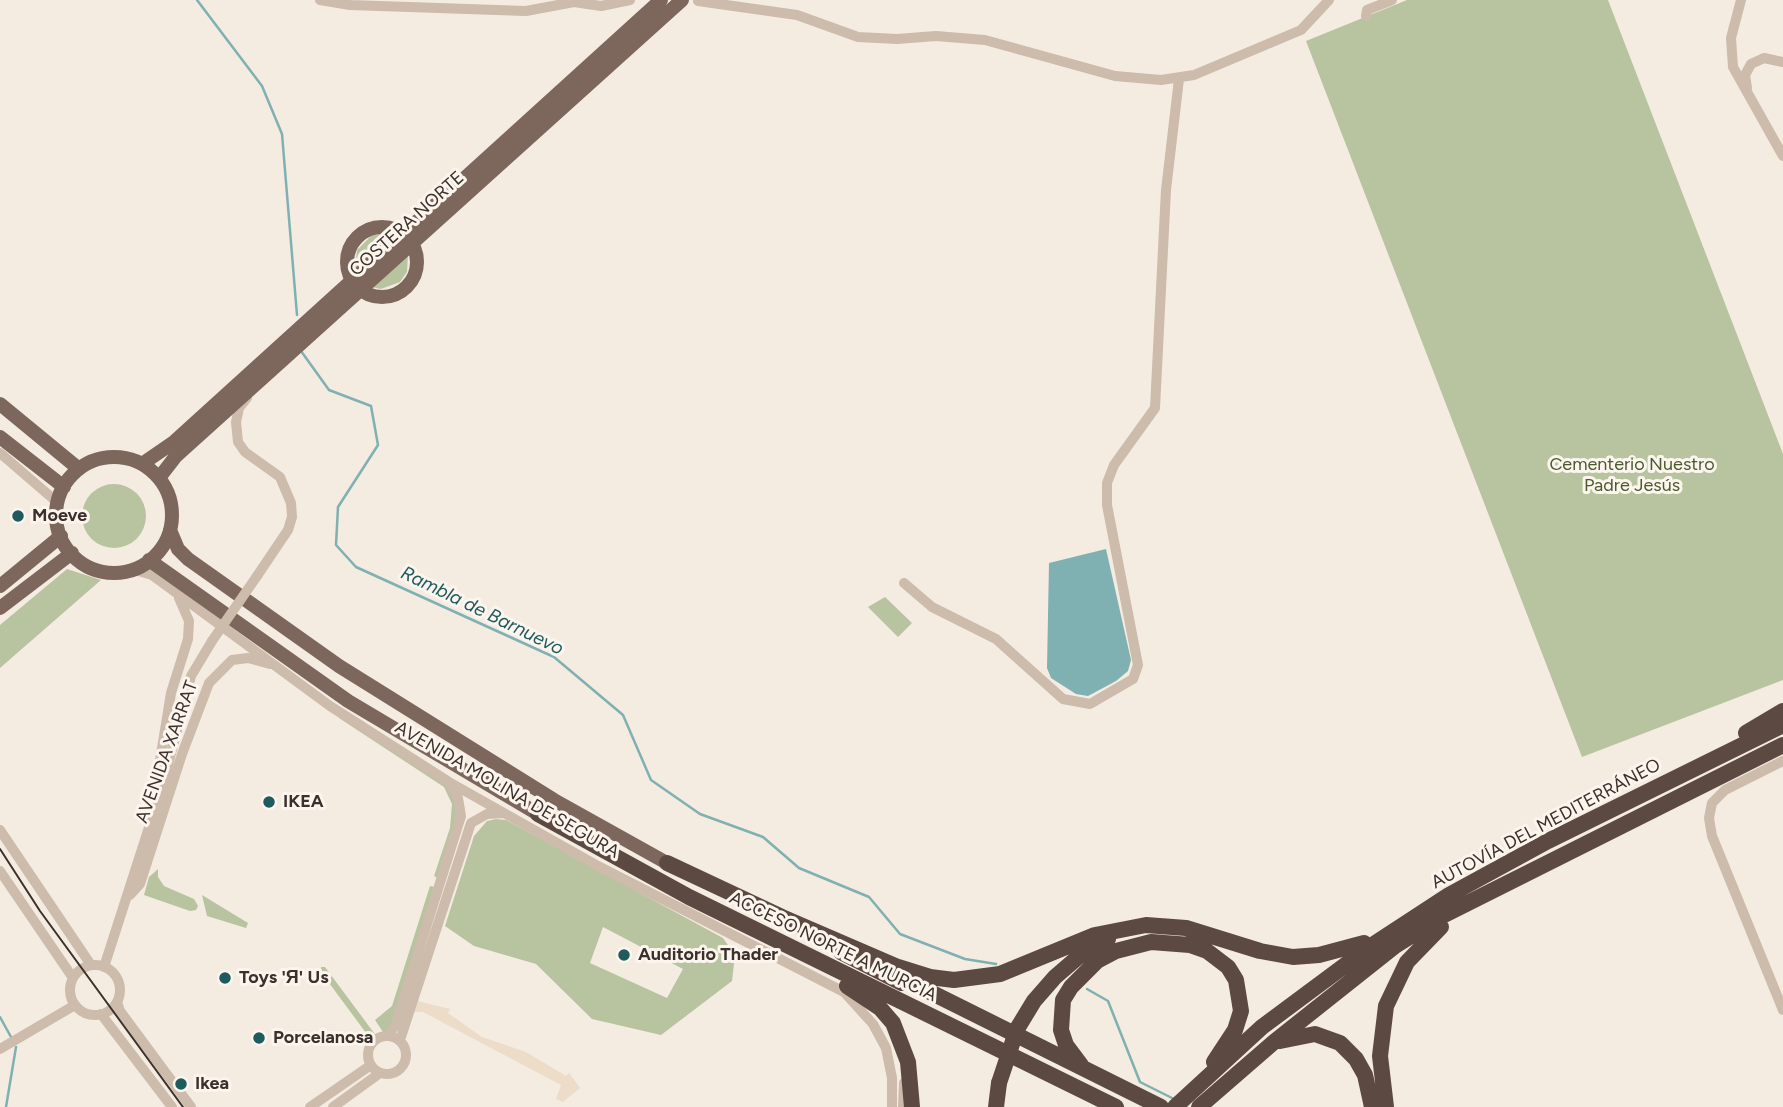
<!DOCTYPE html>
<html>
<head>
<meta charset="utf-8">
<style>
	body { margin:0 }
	canvas { display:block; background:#f4ebe1 }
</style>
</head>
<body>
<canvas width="1783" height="1107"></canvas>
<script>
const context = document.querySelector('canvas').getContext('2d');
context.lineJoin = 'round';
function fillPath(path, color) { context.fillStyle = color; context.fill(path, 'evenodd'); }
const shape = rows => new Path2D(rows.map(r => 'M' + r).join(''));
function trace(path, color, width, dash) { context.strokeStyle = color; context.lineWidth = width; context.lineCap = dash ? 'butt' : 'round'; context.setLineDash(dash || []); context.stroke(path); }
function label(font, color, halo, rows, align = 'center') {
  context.font = font + ' Figtree,sans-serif'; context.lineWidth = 6; context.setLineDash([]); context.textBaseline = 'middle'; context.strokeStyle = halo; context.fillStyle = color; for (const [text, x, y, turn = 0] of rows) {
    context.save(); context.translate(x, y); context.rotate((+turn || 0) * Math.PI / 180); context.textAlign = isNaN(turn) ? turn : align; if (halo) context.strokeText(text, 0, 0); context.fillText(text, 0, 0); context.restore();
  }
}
const green = shape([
	[1407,0,1608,0,1783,454,1783,680,1582,757,1306,41],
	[383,233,391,237,355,268,357,250,371,236],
	[408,255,407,272,400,282,381,289,372,287],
	'82 516a32 32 0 1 1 64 0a32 32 0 1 1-64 0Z',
	[67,569,101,580,0,668,0,625],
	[885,597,912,623,898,637,868,607],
	[339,718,344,718,448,786,456,805,456,821,438,878,434,876,450,828,452,804,444,787],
	[496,819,506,820,723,938,735,955,732,981,661,1035,592,1019,536,964,474,946,445,926,474,836,487,821],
	[603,927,683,969,667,998,590,963],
	[158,869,158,877,164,886,194,899,198,906,196,910,190,911,144,895,149,877],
	[430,886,435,887,391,1028,385,1035,375,1020,392,1006],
	[202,895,248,923,246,928,207,916],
	[321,967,325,967,377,1037,372,1041,321,972]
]);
const plaza = shape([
	[413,1000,450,1009,448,1013,482,1037,526,1052,566,1076,569,1073,580,1088,563,1102,556,1099,561,1085,423,1012,409,1012]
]);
const water = shape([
	[1106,549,1131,660,1128,671,1116,681,1088,696,1076,694,1051,678,1047,668,1049,563]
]);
const stream = shape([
	[197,0,262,86,282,134,297,315],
	[301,351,329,390,371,406,378,445,338,507,336,545,356,567,554,657,623,715,651,780,700,814,763,837,799,868,869,897,900,934,965,959,996,964],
	[1087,989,1108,1001,1140,1082,1174,1099],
	[0,1017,11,1037],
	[6,1107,16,1047]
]);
const minor = shape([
	[320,0,350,5,526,11,574,2,601,6,630,0],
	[1741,0,1731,38,1733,67,1783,156],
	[698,1,797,15,858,37,897,39,936,36,985,40,1115,76,1161,80,1194,75,1301,30,1329,0],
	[1366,16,1367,10,1392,0],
	[1747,88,1745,75,1751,64,1764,58,1783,62],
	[247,398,239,408,236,422,238,442,245,452,280,477,291,503,292,517,288,530,257,576],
	[0,453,58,503],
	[132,569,152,575,330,706,449,782,598,866,844,992,873,1024,886,1048,892,1078,892,1107],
	[904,583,932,607,996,639,1063,699,1090,704,1133,679,1138,665,1107,505,1107,483,1114,465,1155,408,1166,190,1179,79],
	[1783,761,1725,790,1712,803,1709,818,1712,836,1783,1010],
	[157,779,171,693,188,639,189,621,179,598],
	[0,830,91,965],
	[0,871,73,978],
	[130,895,140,884,182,754,209,683,232,660,248,658,270,664],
	'70 990a25 25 0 1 1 50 0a25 25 0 1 1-50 0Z',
	[104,967,163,784,191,676,212,641],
	[117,1002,120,1011,191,1107],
	[101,1014,172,1107],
	'368 1055a19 19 0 1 1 38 0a19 19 0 1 1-38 0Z',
	[387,1036,395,1026,461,816,458,798,450,784],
	[400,1040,471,823,487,814,503,813],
	[0,1049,75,1005],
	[310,1107,371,1065],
	[333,1107,380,1073],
	[903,1107,904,1083]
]);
const major = shape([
	'347 262a35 35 0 1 1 70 0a35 35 0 1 1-70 0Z',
	[0,404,79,469],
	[0,437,64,487],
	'56 515a58 58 0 1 1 116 0a58 58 0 1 1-116 0Z',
	[142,464,174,442,661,0],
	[159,478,176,456,682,0],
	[170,530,178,549,188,559,339,666,554,800,667,863],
	[149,560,348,701,538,814],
	[0,586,61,536],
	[0,608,72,553]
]);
const highway = shape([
	[1746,733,1783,711],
	[538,814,689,897,1116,1107],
	[667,863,782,917],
	[775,914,898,967,930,977,954,980,1000,974,1095,935,1146,925,1186,928,1260,951,1293,957,1319,955,1364,943],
	[841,952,902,983],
	[896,975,1161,1107],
	[847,986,880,1008,893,1023,908,1062,912,1107],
	[1017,1029,1034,1001,1055,977,1084,952,1108,939],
	[1280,1041,1315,1034,1340,1043,1356,1059,1365,1075,1372,1107],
	[1081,1065,1066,1045,1061,1030,1063,1000,1071,987,1097,961,1116,951,1151,942,1190,945,1207,951,1228,967,1236,980,1241,1011,1235,1030,1214,1062],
	[996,1107,999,1083],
	[1175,1107,1262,1027,1371,946,1449,895,1548,841,1783,725],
	[1199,1107,1274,1042,1395,946,1444,915,1783,745],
	[1386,1107,1380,1056,1386,1006,1407,962,1441,927]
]);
const tram = shape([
	[0,849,40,911,183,1107]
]);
const minorBridge = shape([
	[212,641,257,576]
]);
const highwayBridge = shape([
	[999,1083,1017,1029]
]);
const markers = [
	[18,516,7,"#1f5a5e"],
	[269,802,7,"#1f5a5e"],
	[624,955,7,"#1f5a5e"],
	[225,978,7,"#1f5a5e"],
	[259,1038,7,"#1f5a5e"],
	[181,1084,7,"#1f5a5e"]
];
const streetNames = [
	["COSTERA NORTE",407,224,-42],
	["AVENIDA XARRAT",167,752,-70],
	["AVENIDA MOLINA DE SEGURA",507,790,30],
	["AUTOVÍA DEL MEDITERRÁNEO",1546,824,-28],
	["ACCESO NORTE A MURCIA",833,947,26]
];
const parkNames = [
	["Cementerio Nuestro",1632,465],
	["Padre Jesús",1632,486]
];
const poiNames = [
	["Moeve",32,516],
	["IKEA",283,802],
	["Auditorio Thader",638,955],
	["Toys 'Я' Us",239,978],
	["Porcelanosa",273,1038],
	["Ikea",195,1084]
];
const waterNames = [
	["Rambla de Barnuevo",482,611,26]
];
fillPath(green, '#b8c4a0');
fillPath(plaza, '#ecdcc8');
fillPath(water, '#7fb0b2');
trace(stream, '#7fb0b2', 2.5);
trace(minor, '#cdbbac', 10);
trace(major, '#7d675c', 14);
trace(highway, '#5c4a42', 16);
trace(tram, '#3b302b', 2);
trace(minorBridge, '#cdbbac', 10);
trace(highwayBridge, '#5c4a42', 16);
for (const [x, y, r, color] of markers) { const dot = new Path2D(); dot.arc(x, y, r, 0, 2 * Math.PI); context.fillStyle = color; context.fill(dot); trace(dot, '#fbf5ee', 2.5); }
label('18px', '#3b302b', '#fbf5ee', streetNames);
label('18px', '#4a5a2e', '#fbf5ee', parkNames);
label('bold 18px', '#3b302b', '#fbf5ee', poiNames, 'left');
label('italic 19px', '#1f5a5e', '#fbf5ee', waterNames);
</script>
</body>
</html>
